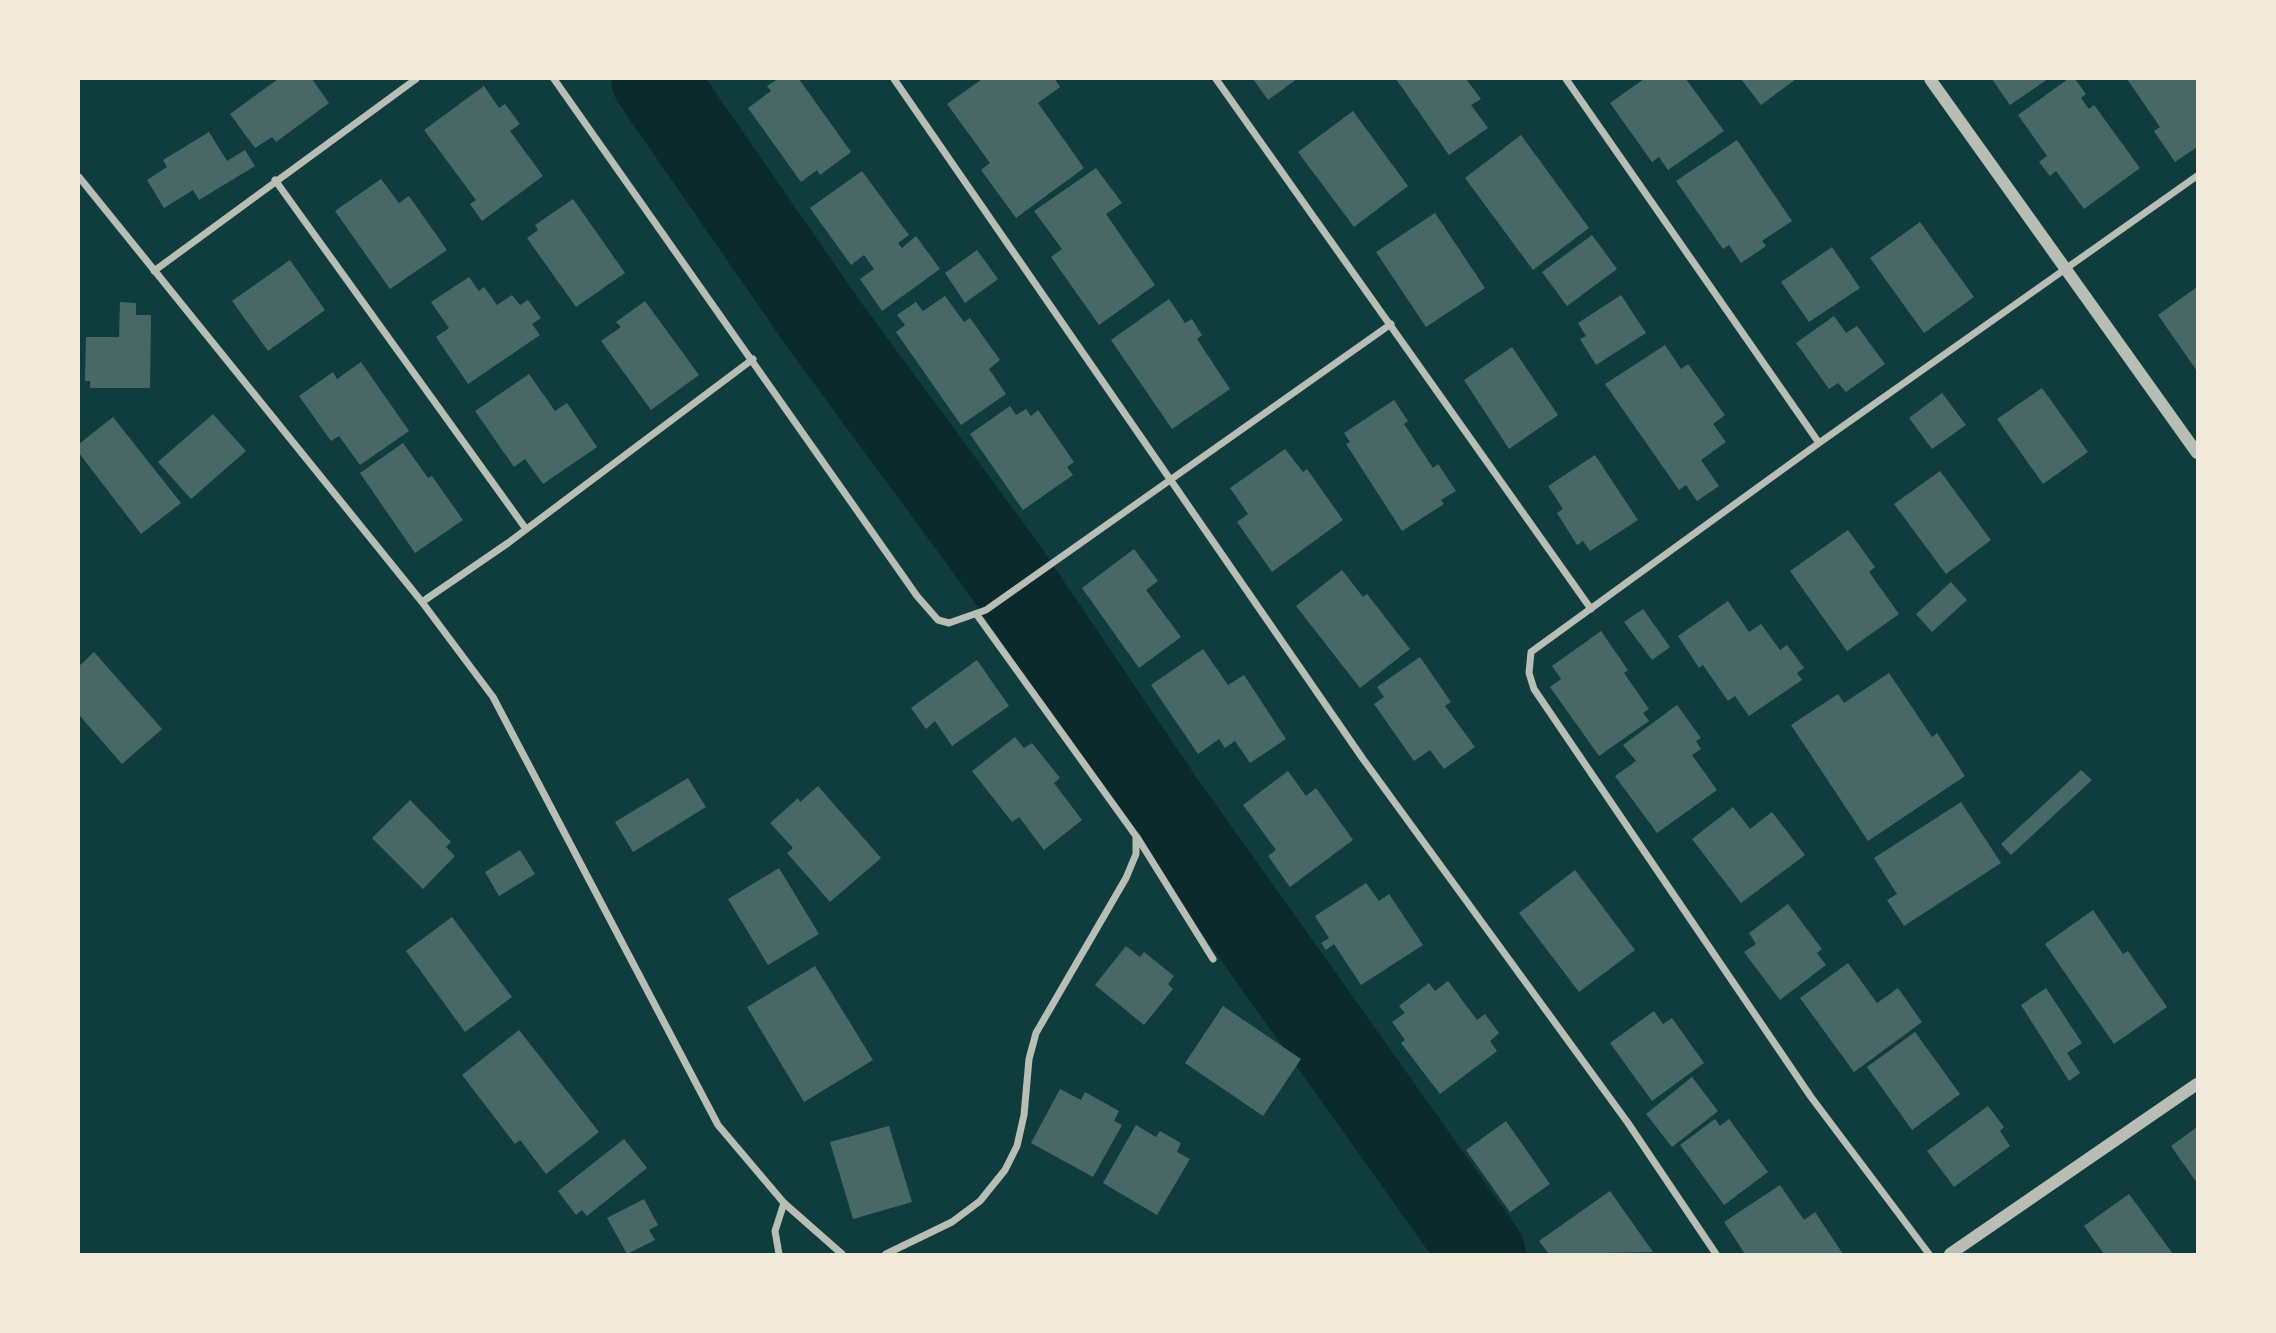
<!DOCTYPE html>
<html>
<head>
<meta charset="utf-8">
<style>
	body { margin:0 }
	#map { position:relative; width:2276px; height:1333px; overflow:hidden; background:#0f3d3e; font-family:"Sofia Sans Condensed",sans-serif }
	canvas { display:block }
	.frame { position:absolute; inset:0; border:80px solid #f1e9da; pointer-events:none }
</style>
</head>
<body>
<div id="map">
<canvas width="2276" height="1333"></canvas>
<div class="frame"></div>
</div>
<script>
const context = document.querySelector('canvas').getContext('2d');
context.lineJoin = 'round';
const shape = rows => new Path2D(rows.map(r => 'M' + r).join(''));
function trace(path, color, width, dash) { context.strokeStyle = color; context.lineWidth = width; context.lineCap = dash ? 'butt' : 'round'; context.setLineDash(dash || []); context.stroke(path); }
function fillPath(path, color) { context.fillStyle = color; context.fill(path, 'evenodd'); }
const river = shape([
	[654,79,825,326,1001,565,1162,803,1483,1254]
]);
const building = shape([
	[278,79,312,79,329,103,276,142,272,137,255,148,230,114],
	[778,79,799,79,851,152,820,175,817,170,801,182,748,108,771,91,767,86],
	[982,79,1055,79,1060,87,1038,103,1084,168,1016,218,981,170,990,163,947,104],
	[1253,79,1297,79,1268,100],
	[1396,79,1466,79,1481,99,1471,105,1488,128,1449,155],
	[1644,79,1686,79,1724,131,1668,170,1659,157,1652,162,1610,103],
	[1741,79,1796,79,1761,105],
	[1992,79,2048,79,2010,105],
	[2068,79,2075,79,2086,94,2081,98,2089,109,2094,105,2140,168,2084,209,2056,171,2050,176,2039,162,2047,156,2018,115],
	[2127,79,2197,79,2197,147,2175,162,2154,131,2160,127],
	[484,86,499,108,505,104,520,124,510,131,543,176,482,221,470,204,476,200,424,130],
	[1353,111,1408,186,1354,227,1298,152],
	[209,132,227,161,245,150,255,166,199,200,193,190,164,208,147,180,167,167,163,160],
	[1521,135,1589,228,1533,270,1465,178],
	[1737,140,1792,221,1762,241,1766,246,1741,263,1729,245,1723,249,1676,181],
	[1096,168,1122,203,1106,214,1155,285,1099,325,1051,257,1062,249,1034,211],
	[862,171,909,235,898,243,902,248,916,236,940,269,882,311,860,279,874,269,864,255,851,265,810,208],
	[381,179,399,203,409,196,447,250,390,289,335,211],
	[573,199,625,273,576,307,527,238,538,230,535,225],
	[1435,213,1485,288,1426,327,1376,252],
	[1920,222,1974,297,1924,333,1870,258],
	[1592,235,1617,269,1567,306,1542,272],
	[1832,247,1860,288,1809,322,1781,282],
	[977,250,998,279,965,303,945,273],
	[290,260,325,310,268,351,232,301],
	[469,277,479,291,484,287,497,305,512,295,520,305,528,300,541,318,532,324,540,335,468,384,436,337,449,328,431,302],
	[2197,287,2197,371,2158,315],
	[1621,295,1646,333,1596,365,1580,339,1586,336,1578,323],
	[945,296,964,322,970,318,1000,360,989,369,1006,394,961,425,896,332,905,325,897,315,916,302,923,311],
	[1169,299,1185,323,1192,319,1202,335,1197,339,1230,389,1172,429,1111,340],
	[645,301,699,375,651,410,601,341,621,327,616,322],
	[120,302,136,303,136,315,151,315,150,388,90,388,90,381,85,381,86,337,119,337],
	[1834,316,1846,333,1857,326,1885,364,1846,392,1838,383,1829,389,1796,343],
	[1665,345,1681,369,1688,364,1725,415,1713,424,1726,442,1701,460,1719,486,1697,501,1686,485,1679,490,1605,384],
	[1512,347,1558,415,1509,449,1464,380],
	[361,362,409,431,360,465,339,436,331,441,299,396,333,372,337,379],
	[529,374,555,411,567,403,597,447,543,484,525,459,514,467,475,411],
	[2042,388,2088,452,2043,484,1997,419],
	[1942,393,1966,425,1932,449,1909,418],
	[1394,400,1408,421,1404,424,1433,468,1438,464,1456,491,1441,500,1444,504,1402,531,1346,444,1350,442,1344,433],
	[1010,406,1016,415,1026,409,1031,416,1038,410,1074,462,1067,467,1073,475,1023,510,970,434],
	[213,414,246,451,191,499,158,462],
	[113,417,181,503,141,534,79,453,79,444],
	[403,443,428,478,432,476,463,520,415,553,360,473],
	[1285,449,1303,472,1307,469,1343,520,1272,572,1237,522,1248,514,1230,488],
	[1595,455,1638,520,1590,551,1583,541,1577,545,1557,513,1563,509,1548,486],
	[1940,471,1991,540,1946,574,1894,504],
	[1848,530,1875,567,1869,572,1899,614,1847,651,1790,571],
	[1134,549,1158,581,1146,590,1181,637,1139,668,1082,588],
	[1342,570,1363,597,1367,594,1410,649,1360,688,1296,606],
	[1951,582,1967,600,1932,632,1916,614],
	[1728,601,1749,632,1761,624,1780,650,1787,645,1804,668,1797,673,1802,680,1749,716,1735,696,1728,701,1703,665,1699,668,1678,636],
	[1643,609,1670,647,1652,660,1624,622],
	[1601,631,1628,670,1624,673,1649,709,1643,713,1649,721,1599,756,1550,687,1561,679,1552,666],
	[1203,649,1228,685,1244,675,1286,739,1250,763,1235,741,1225,748,1219,739,1198,754,1151,685],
	[94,652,162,729,122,764,79,715,79,666],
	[1420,657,1451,702,1445,706,1475,747,1444,769,1430,750,1414,761,1374,704,1384,697,1377,687],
	[977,660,1009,706,952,746,935,721,926,729,911,708],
	[1889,673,1932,737,1937,733,1965,776,1868,841,1791,725,1838,694,1844,703],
	[1677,705,1701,738,1696,741,1701,749,1692,755,1717,790,1657,833,1615,776,1636,761,1623,745],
	[1015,737,1024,748,1032,743,1060,778,1054,783,1082,820,1044,850,1019,817,1012,822,972,771],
	[2081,770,2092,780,2011,855,2001,844],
	[1288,771,1306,796,1316,788,1353,840,1290,887,1268,856,1276,850,1243,805],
	[688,778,706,807,633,852,615,822],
	[818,786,881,858,830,902,787,853,793,848,770,823,798,798,800,802],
	[410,800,451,842,446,847,455,856,423,889,372,838],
	[1961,802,2001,863,1904,926,1887,900,1897,894,1874,858],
	[1733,807,1750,829,1772,812,1805,855,1741,903,1692,839],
	[520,850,535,874,499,896,485,872],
	[779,868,819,934,768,965,728,899],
	[1575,870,1635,950,1579,992,1519,913],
	[1366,883,1379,901,1389,894,1423,945,1361,985,1334,944,1326,950,1321,943,1329,938,1315,916],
	[1788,904,1822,949,1817,953,1826,965,1780,1000,1744,952,1756,944,1749,933],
	[2093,910,2123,954,2128,951,2167,1007,2114,1044,2045,944],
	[452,917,512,997,465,1032,406,951],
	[1126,946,1140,957,1144,952,1174,976,1168,984,1173,989,1144,1025,1095,985],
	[1848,963,1877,1003,1898,988,1922,1022,1854,1072,1800,998],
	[815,966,873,1060,804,1102,747,1007],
	[1448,981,1477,1020,1485,1014,1499,1033,1490,1041,1497,1051,1440,1094,1401,1043,1405,1040,1392,1022,1405,1013,1399,1006,1429,983,1435,991],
	[2046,988,2082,1043,2067,1053,2080,1073,2069,1081,2021,1005],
	[1223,1006,1301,1059,1263,1116,1185,1063],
	[1654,1011,1663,1024,1672,1018,1704,1063,1652,1101,1610,1043],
	[519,1030,599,1132,546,1174,520,1140,515,1144,462,1075],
	[1915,1032,1960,1094,1912,1130,1867,1067],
	[1692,1077,1718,1111,1672,1147,1646,1114],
	[1060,1089,1081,1100,1085,1092,1119,1111,1114,1121,1122,1125,1093,1177,1031,1143],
	[1988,1106,2004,1127,2000,1131,2010,1146,1954,1187,1927,1151],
	[1715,1119,1720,1126,1729,1119,1768,1172,1724,1205,1680,1145],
	[1506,1121,1550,1184,1510,1212,1466,1150],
	[1136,1125,1156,1137,1160,1131,1181,1143,1177,1152,1190,1159,1157,1215,1103,1183],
	[889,1126,912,1202,853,1219,830,1142],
	[2197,1127,2197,1183,2171,1146],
	[624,1139,647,1168,587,1216,582,1210,576,1215,558,1191],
	[1780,1185,1804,1220,1815,1212,1843,1254,1745,1254,1724,1222],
	[1610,1191,1653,1252,1549,1254,1539,1241],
	[2129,1194,2173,1254,2104,1254,2084,1226],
	[644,1199,658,1225,649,1230,655,1240,627,1254,607,1218]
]);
const minor = shape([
	[554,79,917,596,938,620,949,623,986,610,1391,324],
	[894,79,1363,759,1628,1123,1716,1254],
	[1216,79,1591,609],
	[1566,79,1819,443],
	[79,177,422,602,493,697,718,1125,784,1203,842,1254],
	[275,180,526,529],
	[154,271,416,79],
	[422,602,508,543,753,359],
	[1137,837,1213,959],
	[779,1254,775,1231,784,1203],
	[886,1254,952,1222,980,1201,1005,1170,1017,1146,1024,1115,1029,1059,1036,1033,1126,878,1136,854,1136,836,977,615],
	[1929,1254,1811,1097,1534,689,1529,673,1531,652,1819,443,2197,176]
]);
const tertiary = shape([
	[1930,79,2197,453],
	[1950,1254,2197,1084]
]);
trace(river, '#0a2a2b', 86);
fillPath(building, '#486865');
trace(minor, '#b8beb3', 7);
trace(tertiary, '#b8beb3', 12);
</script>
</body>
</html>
